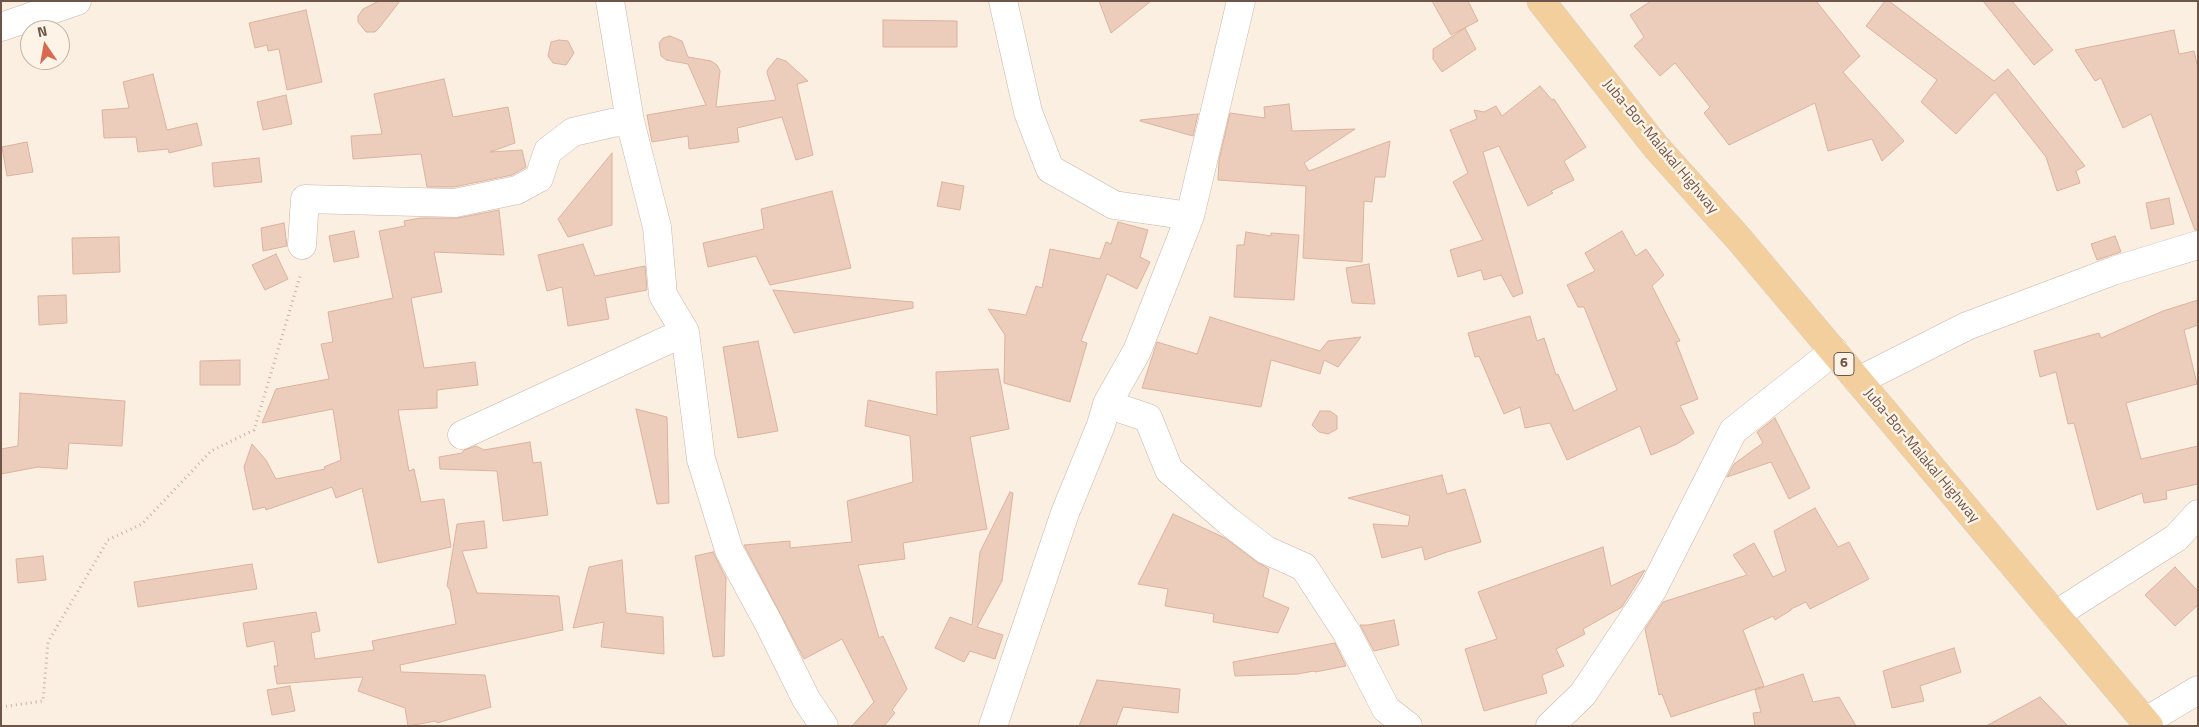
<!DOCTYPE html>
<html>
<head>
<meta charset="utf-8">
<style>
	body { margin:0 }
	#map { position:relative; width:2199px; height:727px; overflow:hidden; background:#faefe1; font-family:"Titillium Web",sans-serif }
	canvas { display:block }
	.frame { position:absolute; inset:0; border:2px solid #6e554a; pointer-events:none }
	.north { position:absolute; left:20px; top:20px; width:50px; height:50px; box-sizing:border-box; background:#fdf3e6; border:1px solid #c4b4a8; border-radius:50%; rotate:348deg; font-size:14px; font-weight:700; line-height:20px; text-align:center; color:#6e554a }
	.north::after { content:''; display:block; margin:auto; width:18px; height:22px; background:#da6750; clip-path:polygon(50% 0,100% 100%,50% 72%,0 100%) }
</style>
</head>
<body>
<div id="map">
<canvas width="2199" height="727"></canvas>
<div class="frame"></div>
<div class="north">N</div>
</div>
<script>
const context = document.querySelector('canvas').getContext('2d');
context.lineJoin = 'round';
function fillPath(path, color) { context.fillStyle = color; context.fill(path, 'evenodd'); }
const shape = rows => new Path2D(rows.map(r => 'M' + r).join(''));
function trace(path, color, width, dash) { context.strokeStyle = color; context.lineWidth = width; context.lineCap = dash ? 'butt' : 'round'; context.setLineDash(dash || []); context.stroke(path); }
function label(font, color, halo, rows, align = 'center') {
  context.font = font + ' "Titillium Web",sans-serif'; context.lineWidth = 5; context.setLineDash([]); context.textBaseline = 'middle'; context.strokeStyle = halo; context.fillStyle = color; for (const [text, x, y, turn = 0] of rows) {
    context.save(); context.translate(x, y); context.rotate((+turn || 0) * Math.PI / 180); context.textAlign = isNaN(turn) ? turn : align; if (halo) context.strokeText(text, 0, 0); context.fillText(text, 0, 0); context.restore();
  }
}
const building = shape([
	[379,1,400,1,379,28,375,32,366,32,358,22,358,16,363,9,379,1],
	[1099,1,1151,1,1111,33,1099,1],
	[1432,1,1468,1,1478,21,1451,35,1432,1],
	[1651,1,1816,1,1860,56,1843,72,1904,141,1882,161,1872,139,1828,151,1815,103,1729,145,1704,113,1710,107,1675,63,1660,76,1634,46,1644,37,1630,15,1651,1],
	[1885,1,1889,1,1994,81,2008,69,2085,166,2076,171,2080,183,2057,191,2046,157,1995,92,1956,134,1921,102,1937,80,1866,26,1885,1],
	[1983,1,2012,1,2053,50,2034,65,1983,1],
	[306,10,322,82,287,90,279,49,268,51,267,45,255,48,249,23,306,10],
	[883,20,957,21,957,47,883,47,883,20],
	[1465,28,1476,49,1442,72,1433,59,1433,49,1465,28],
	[2174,30,2179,54,2194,51,2198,68,2198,230,2195,230,2151,114,2123,128,2101,78,2095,81,2075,50,2174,30],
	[670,36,682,41,688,57,711,61,717,65,720,71,716,107,776,100,767,73,768,69,777,58,786,61,808,81,797,84,813,155,796,160,782,117,737,128,739,142,689,149,688,136,652,142,647,115,706,105,688,64,666,60,661,56,659,43,663,38,670,36],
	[559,40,568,41,574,53,566,65,553,63,548,56,551,42,559,40],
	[153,74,167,130,197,123,202,145,169,153,168,149,138,152,136,137,104,138,102,110,129,108,123,82,153,74],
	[444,79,453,117,508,107,515,143,490,152,522,150,526,167,512,175,454,187,427,187,421,154,353,159,351,136,382,134,374,94,444,79],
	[1540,86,1552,100,1554,99,1586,147,1564,161,1574,180,1551,191,1553,193,1528,206,1499,146,1483,152,1523,293,1513,297,1501,275,1484,280,1481,270,1458,277,1450,250,1483,240,1453,182,1468,173,1450,130,1477,119,1474,110,1484,112,1496,106,1502,116,1540,86],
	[286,95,292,124,263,130,257,102,286,95],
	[1289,104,1292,131,1355,129,1304,163,1309,171,1390,141,1385,177,1375,177,1372,202,1364,201,1362,262,1303,258,1306,186,1218,180,1219,160,1230,113,1265,118,1264,107,1289,104],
	[1198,114,1193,136,1140,121,1140,120,1198,114],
	[27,142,33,172,7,176,2,147,27,142],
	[612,153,612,225,568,237,558,219,612,153],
	[259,158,262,182,214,187,212,163,259,158],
	[942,182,964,186,960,210,937,206,942,182],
	[832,191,851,268,770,285,756,256,708,267,703,243,764,229,761,209,832,191],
	[2169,198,2174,224,2151,229,2146,203,2169,198],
	[499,210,504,255,434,252,442,292,411,298,424,368,475,362,478,385,437,390,437,408,398,410,409,471,414,469,421,502,444,499,451,547,378,563,362,488,336,498,332,487,266,510,265,507,253,510,244,467,252,444,266,460,276,479,325,469,324,467,341,460,333,409,262,423,276,389,329,379,321,344,333,342,328,312,393,298,379,231,405,226,404,221,420,218,458,218,499,210],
	[1118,222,1148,230,1140,257,1150,262,1137,289,1107,274,1081,341,1087,343,1070,402,1004,383,1005,335,988,309,1026,315,1036,286,1042,288,1050,249,1100,259,1106,242,1111,244,1118,222],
	[284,223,287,246,263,251,261,228,284,223],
	[354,231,359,257,334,262,329,236,354,231],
	[1622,231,1636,256,1646,249,1664,275,1652,286,1680,341,1676,342,1698,399,1680,406,1694,433,1677,444,1651,455,1640,426,1567,460,1550,423,1525,428,1520,407,1504,414,1479,356,1475,357,1468,333,1530,316,1537,341,1544,338,1556,375,1558,374,1574,411,1617,390,1584,307,1578,307,1567,285,1595,271,1585,253,1622,231],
	[1246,232,1271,236,1271,233,1299,235,1294,300,1234,297,1237,245,1244,245,1246,232],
	[2115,236,2121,252,2097,260,2091,244,2115,236],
	[119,237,120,272,73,274,72,238,119,237],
	[583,244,595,276,645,266,647,290,605,298,609,319,568,326,562,287,547,291,538,255,583,244],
	[276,254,288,279,265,290,252,265,276,254],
	[1369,264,1375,304,1352,303,1346,268,1369,264],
	[773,290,913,302,913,308,794,333,773,290],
	[66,295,67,323,39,325,38,296,66,295],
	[2198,300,2198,325,2184,330,2197,384,2126,403,2141,459,2198,446,2198,484,2166,491,2167,499,2144,503,2142,493,2097,510,2074,423,2068,424,2056,372,2040,377,2034,351,2099,333,2101,338,2163,311,2198,300],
	[1210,317,1320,351,1328,341,1361,337,1338,367,1324,360,1320,374,1271,360,1261,407,1142,388,1157,342,1197,354,1210,317],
	[758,341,778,431,738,438,723,347,758,341],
	[240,360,240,385,200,385,200,361,240,360],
	[998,369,1009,429,970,437,987,529,903,543,905,559,858,565,879,638,883,636,907,689,892,710,895,713,884,726,852,726,874,702,842,639,804,659,744,545,790,541,790,548,852,542,847,501,913,482,910,436,865,426,868,400,937,415,936,372,998,369],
	[20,393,125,401,122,446,69,443,67,469,38,467,1,474,1,449,18,446,20,393],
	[636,409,667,417,669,503,657,504,636,409],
	[1320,411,1330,411,1337,416,1337,429,1328,434,1319,432,1312,425,1320,411],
	[1775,418,1810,488,1789,499,1771,462,1727,477,1734,464,1763,443,1757,432,1775,418],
	[530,442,533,463,541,462,548,515,503,521,497,471,440,469,439,457,462,453,464,450,476,446,484,450,530,442],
	[1442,475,1447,494,1465,489,1481,542,1447,552,1425,560,1422,547,1382,558,1373,524,1408,526,1410,516,1348,498,1442,475],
	[1010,492,1013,493,1002,581,977,627,1003,635,995,659,970,651,964,662,935,648,950,617,972,625,980,552,1010,492],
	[1815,508,1838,547,1849,542,1869,579,1810,609,1806,602,1791,609,1791,610,1775,620,1773,616,1743,630,1764,686,1671,717,1662,694,1659,695,1645,629,1663,602,1747,575,1733,555,1754,543,1773,577,1786,571,1774,531,1815,508],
	[1173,514,1225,538,1257,562,1269,569,1263,597,1289,608,1278,633,1213,622,1214,614,1165,606,1168,589,1138,584,1173,514],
	[484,521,487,548,462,551,477,593,559,596,563,630,400,665,401,672,485,675,491,707,437,723,436,721,408,726,405,708,358,691,363,677,277,684,274,666,278,666,274,641,247,647,243,623,316,612,320,631,311,633,315,659,374,650,372,641,456,624,450,590,447,586,457,524,484,521],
	[1603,547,1611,586,1645,570,1622,607,1583,629,1585,634,1556,649,1564,666,1542,675,1547,693,1484,711,1465,649,1497,639,1478,592,1603,547],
	[713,552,726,578,724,656,713,657,695,556,713,552],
	[43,556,46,580,18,583,16,559,43,556],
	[622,560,626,613,663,617,664,654,601,647,604,622,573,628,589,567,622,560],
	[252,564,257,589,138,607,134,582,252,564],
	[2175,567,2198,591,2198,605,2175,626,2145,595,2175,567],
	[1394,620,1399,645,1374,651,1360,625,1368,625,1394,620],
	[1335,643,1346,666,1315,672,1314,671,1298,674,1235,676,1233,662,1335,643],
	[1954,648,1961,672,1920,686,1924,701,1892,708,1883,671,1954,648],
	[1803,674,1813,702,1839,697,1856,726,1755,726,1753,713,1761,712,1755,690,1803,674],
	[1097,680,1180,689,1178,713,1123,707,1116,726,1079,726,1097,680],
	[290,686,295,711,272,715,267,690,290,686],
	[2040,697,2068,726,1986,726,2040,697]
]);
const path = shape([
	[1,707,43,701,48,642,108,540,142,524,211,451,254,430,301,273]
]);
const minor = shape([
	[610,1,630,121,657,227,663,295,685,332,701,459,729,550,768,622,806,699,824,726],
	[1003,1,1028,112,1050,169,1114,205,1190,216],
	[1,27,77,1],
	[302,245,305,199,455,203,517,190,539,178,548,151,573,132,612,123,630,121],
	[1858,381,1967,326,2113,271,2198,245],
	[1107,404,1148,418,1169,470,1228,521,1266,550,1304,567,1347,633,1386,709,1408,726],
	[462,435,685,332],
	[2055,615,2176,538,2198,514],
	[2146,721,2198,690],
	[993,726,1065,513,1101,425,1107,404,1137,351,1190,216,1241,1],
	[1550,726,1583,694,1653,589,1733,431,1834,351]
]);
const primary = shape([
	[1541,1,1656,147,1739,239,2149,726]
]);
const shields = [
	[1844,364,20]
];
const shieldNames = [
	["6",1844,364]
];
const streetNames = [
	["Juba-Bor-Malakal Highway",1660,147,50],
	["Juba-Bor-Malakal Highway",1921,456,50]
];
fillPath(building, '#ecccbb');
trace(building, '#ddb29d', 1);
trace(minor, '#c9b6a9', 29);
trace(primary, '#d6cfcc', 29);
trace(path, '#d0af9f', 3, [1, 4]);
trace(minor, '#fff', 28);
trace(primary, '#f3cf9e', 28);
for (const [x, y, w] of shields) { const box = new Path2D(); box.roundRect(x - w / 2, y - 11.5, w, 23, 4); context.fillStyle = '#fdf3e6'; context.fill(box); trace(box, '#6e554a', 1); }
label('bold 14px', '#6e554a', null, shieldNames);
label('15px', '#6e554a', '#fdf3e6', streetNames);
</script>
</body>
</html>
